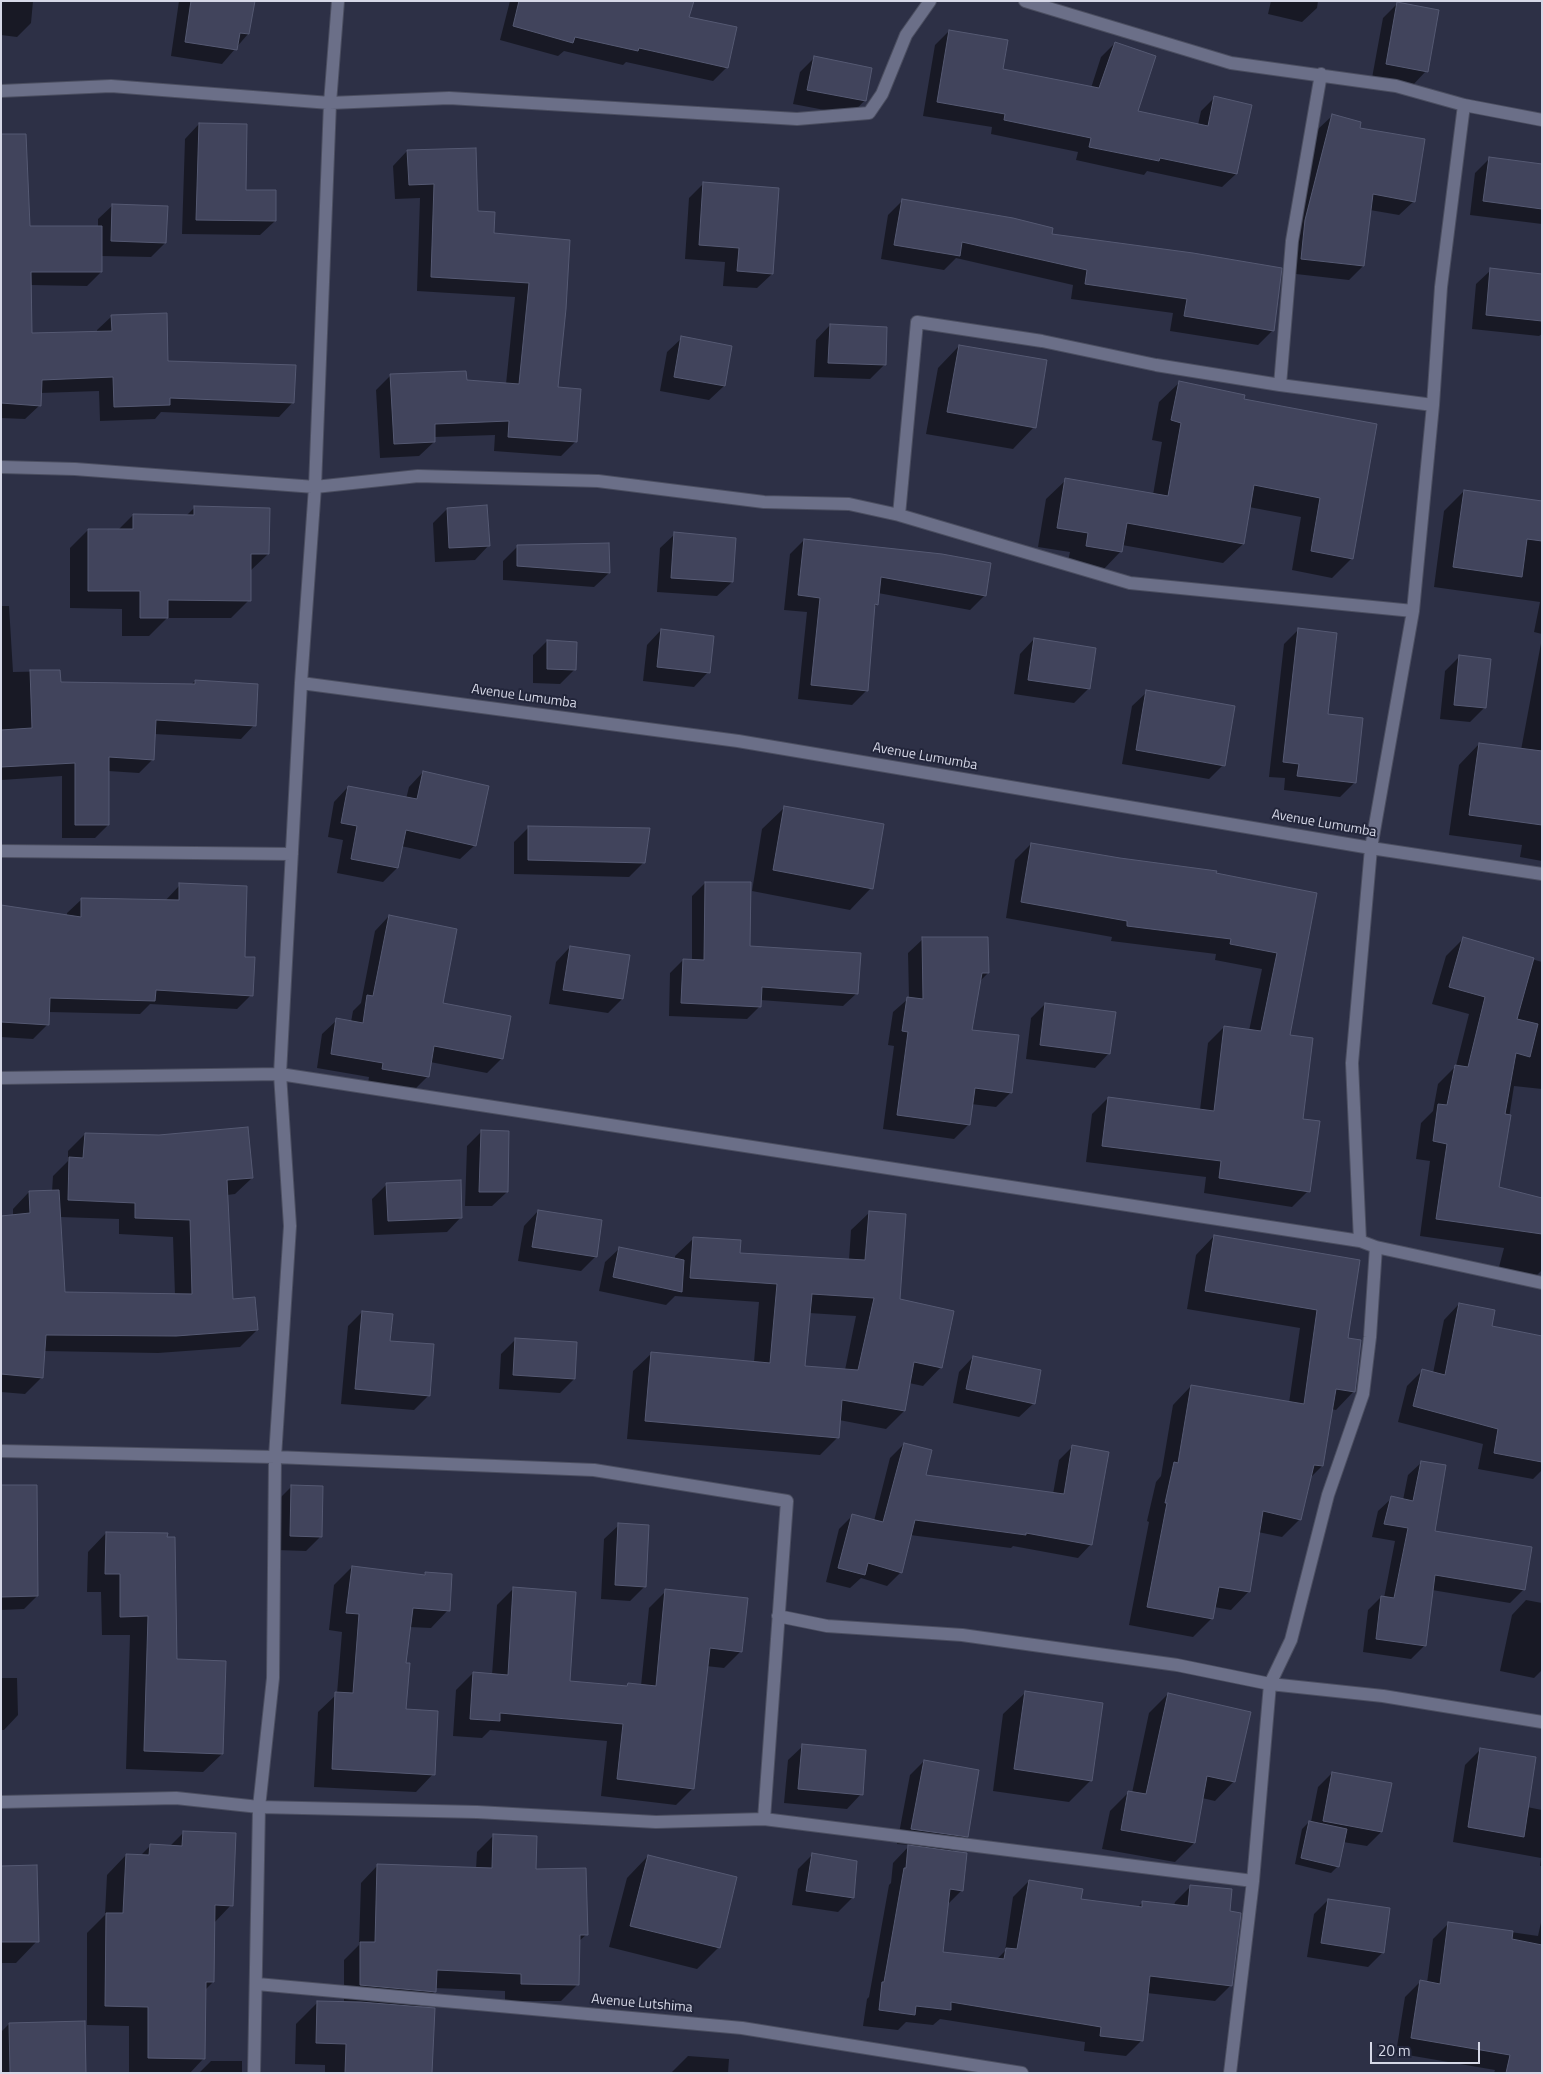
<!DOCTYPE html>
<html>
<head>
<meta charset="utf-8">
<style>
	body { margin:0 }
	#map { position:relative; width:1543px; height:2074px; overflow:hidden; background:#2d3046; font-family:"Titillium Web",sans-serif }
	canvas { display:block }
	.frame { position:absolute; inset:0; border:2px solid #d6d8e7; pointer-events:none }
	.scale { position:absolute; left:1370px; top:2042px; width:110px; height:22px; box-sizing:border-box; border:2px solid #d6d8e7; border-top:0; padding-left:6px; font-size:15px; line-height:18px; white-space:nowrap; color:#d6d8e7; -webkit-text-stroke:4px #23263b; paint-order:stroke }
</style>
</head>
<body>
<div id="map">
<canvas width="1543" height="2074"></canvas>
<div class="frame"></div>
<div class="scale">20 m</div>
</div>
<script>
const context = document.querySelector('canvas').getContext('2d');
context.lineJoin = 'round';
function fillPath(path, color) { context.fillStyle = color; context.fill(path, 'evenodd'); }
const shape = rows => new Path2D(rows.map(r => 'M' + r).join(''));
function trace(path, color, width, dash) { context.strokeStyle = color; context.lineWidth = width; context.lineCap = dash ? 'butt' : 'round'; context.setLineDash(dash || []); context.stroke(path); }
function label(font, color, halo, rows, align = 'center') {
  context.font = font + ' "Titillium Web",sans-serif'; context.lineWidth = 4; context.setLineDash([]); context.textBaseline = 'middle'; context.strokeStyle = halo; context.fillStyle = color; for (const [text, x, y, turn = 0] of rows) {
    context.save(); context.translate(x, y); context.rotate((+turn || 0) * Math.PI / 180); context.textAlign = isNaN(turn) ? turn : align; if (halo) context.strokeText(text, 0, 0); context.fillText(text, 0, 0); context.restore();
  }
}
const shadow = shape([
	[1,1,33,1,31,23,17,37,1,35],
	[179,1,253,1,248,34,222,64,171,56],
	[510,1,641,1,688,18,727,67,713,81,626,62,623,65,564,51,558,56,500,40],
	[1271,1,1318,1,1317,8,1302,22,1268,14],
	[1398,3,1426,71,1412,86,1372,78,1383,18],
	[949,31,1002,70,1091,88,1101,57,1115,43,1136,112,1198,125,1201,111,1214,98,1236,174,1222,187,1147,171,1144,175,1076,160,1078,152,991,134,992,127,923,116,935,45],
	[814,58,865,100,851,115,793,104,800,72],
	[1332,116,1358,129,1414,201,1399,215,1370,210,1363,266,1349,280,1287,273,1317,130],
	[199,124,245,191,275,221,260,235,182,234,185,139],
	[407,151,477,212,493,234,569,241,556,388,576,441,561,456,494,451,495,435,434,437,434,442,419,456,380,458,376,390,391,375,506,384,515,297,417,291,420,198,395,199,393,166],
	[1489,159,1542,165,1542,224,1470,215,1475,173],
	[704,183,772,274,757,288,723,286,725,262,685,259,689,198],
	[1,187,28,227,98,227,98,219,113,205,165,243,151,257,101,256,101,272,87,286,30,285,30,335,97,333,97,330,112,316,167,362,293,402,279,417,161,412,155,419,100,421,99,391,40,393,40,405,25,419,1,418],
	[903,200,1050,235,1272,331,1258,345,1170,331,1173,313,1071,299,1073,285,956,258,944,270,881,259,888,215],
	[1491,270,1542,276,1542,334,1539,336,1472,329,1476,284],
	[830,325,886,328,884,365,870,379,814,377,816,340],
	[682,338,724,386,709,400,660,391,667,352],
	[959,346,1034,427,1013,449,926,434,938,368],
	[1179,383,1242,400,1376,425,1352,558,1332,578,1292,570,1301,517,1249,507,1243,544,1223,563,1122,545,1121,551,1102,571,1067,565,1070,552,1038,547,1046,499,1066,480,1153,495,1162,442,1152,440,1159,402],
	[1464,491,1542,502,1542,634,1534,632,1540,602,1434,587,1444,511],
	[195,507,268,554,249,572,249,600,231,618,167,618,149,636,122,636,122,609,70,608,70,548,88,530,118,530,133,515,186,516],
	[447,509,489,545,475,560,435,562,433,523],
	[675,534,732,582,717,596,657,592,660,548],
	[804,540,985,595,970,610,878,593,877,604,874,608,867,690,852,705,798,699,807,612,784,610,790,554],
	[518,546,609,573,594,587,503,580,503,561],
	[1,606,9,606,13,672,59,671,59,683,191,685,195,681,254,725,241,739,154,734,153,759,139,773,108,771,108,825,95,838,62,838,62,776,1,780],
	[1299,629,1327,715,1355,782,1340,797,1284,790,1285,778,1269,777,1284,644],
	[661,630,708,672,694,687,643,681,647,645],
	[1542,638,1542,861,1520,857,1522,845,1449,835,1459,765,1479,744,1521,750],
	[1034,639,1089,688,1074,703,1014,694,1020,654],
	[547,641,576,643,574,670,560,684,533,683,533,655],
	[1459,657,1484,708,1470,722,1440,719,1445,671],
	[1147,692,1223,765,1209,779,1122,764,1132,706],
	[423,772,475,845,460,859,401,846,397,868,383,882,337,873,343,840,328,837,334,802,348,787,406,799,409,787],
	[784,808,871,888,850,910,752,891,762,829],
	[529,827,643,863,629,877,514,874,514,842],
	[1031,844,1215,874,1316,894,1288,1036,1302,1120,1308,1191,1292,1207,1204,1193,1206,1177,1086,1162,1092,1114,1108,1098,1200,1110,1208,1043,1224,1027,1249,1031,1262,969,1215,960,1216,954,1111,941,1112,937,1006,918,1015,860],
	[705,883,749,947,857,993,843,1006,760,1000,760,1006,747,1019,669,1016,670,973,683,960,692,961,692,896],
	[180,885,244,958,251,995,237,1009,150,1004,140,1014,48,1012,48,1024,33,1039,1,1037,1,907,67,916,67,913,82,899,165,901],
	[389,916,441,1004,502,1058,487,1073,430,1062,428,1076,413,1091,368,1083,369,1077,317,1068,322,1034,337,1020,351,1022,353,1011,361,1003,375,931],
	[923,939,988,973,979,982,970,1031,1011,1092,996,1107,971,1104,969,1124,954,1139,883,1129,894,1046,888,1045,893,1012,909,998,908,953],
	[1463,939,1542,962,1542,1089,1514,1086,1498,1188,1542,1199,1542,1270,1535,1277,1499,1267,1504,1248,1420,1236,1430,1161,1416,1159,1421,1123,1433,1111,1438,1084,1456,1066,1469,1014,1432,1004,1446,956],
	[570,947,629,956,622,999,608,1013,549,1004,556,962],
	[1045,1004,1109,1053,1095,1068,1026,1059,1031,1018],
	[481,1132,507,1192,492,1206,465,1206,467,1146],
	[85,1134,252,1178,235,1194,227,1195,232,1300,257,1330,240,1347,158,1353,43,1351,42,1377,25,1394,1,1392,1,1217,13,1216,13,1209,29,1192,52,1192,53,1176,68,1161,68,1151],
	[60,1217,119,1219,119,1234,173,1237,175,1295,64,1293],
	[387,1184,461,1217,447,1232,374,1235,372,1199],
	[538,1211,596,1256,581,1271,518,1261,524,1226],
	[870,1212,899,1300,941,1367,923,1386,909,1383,904,1411,886,1429,839,1420,838,1437,820,1455,627,1439,633,1371,652,1353,754,1362,759,1302,675,1296,666,1305,599,1291,605,1262,620,1248,675,1260,675,1256,694,1238,739,1255,849,1260,851,1230],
	[809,1313,856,1316,845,1370,804,1367],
	[1214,1236,1359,1261,1346,1339,1354,1391,1336,1410,1331,1409,1322,1466,1310,1478,1300,1519,1282,1537,1258,1532,1249,1591,1231,1610,1214,1607,1211,1619,1193,1637,1129,1625,1149,1522,1147,1521,1156,1482,1161,1476,1173,1405,1191,1386,1289,1403,1300,1328,1187,1309,1196,1255],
	[1459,1304,1491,1327,1542,1337,1542,1470,1533,1479,1478,1469,1483,1444,1398,1422,1407,1386,1423,1370,1433,1373,1444,1320],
	[362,1312,389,1342,433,1345,428,1396,414,1410,341,1404,348,1326],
	[515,1340,574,1379,560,1393,499,1389,501,1354],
	[973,1357,1034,1403,1019,1417,953,1403,959,1372],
	[904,1444,924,1476,1053,1494,1059,1460,1073,1446,1091,1544,1078,1558,1013,1546,1011,1548,910,1535,901,1572,887,1586,861,1578,850,1588,826,1582,839,1529,853,1515,874,1521,890,1458],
	[1422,1462,1434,1532,1523,1590,1510,1603,1432,1590,1425,1645,1411,1659,1363,1652,1368,1610,1381,1597,1384,1598,1395,1541,1372,1537,1378,1511,1392,1498,1403,1500,1408,1475],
	[292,1486,320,1537,306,1551,276,1550,277,1501],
	[1,1487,37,1596,24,1609,1,1610],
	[619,1525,645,1586,630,1601,601,1599,604,1539],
	[106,1533,176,1660,222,1754,203,1772,126,1769,130,1635,102,1635,101,1592,87,1592,88,1552],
	[352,1567,422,1576,425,1573,448,1610,431,1628,409,1627,405,1664,405,1711,433,1774,416,1792,314,1787,318,1712,337,1694,342,1632,329,1630,334,1585],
	[514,1588,569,1682,625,1687,628,1684,641,1686,649,1608,666,1591,741,1651,724,1668,706,1666,693,1788,676,1805,601,1796,607,1741,490,1730,482,1738,453,1736,456,1690,473,1673,492,1675,497,1605],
	[1526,1600,1542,1603,1542,1670,1534,1678,1500,1671,1512,1615],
	[1,1678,17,1678,18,1715,4,1730,1,1730],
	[1025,1693,1091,1780,1069,1802,993,1791,1003,1714],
	[1168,1694,1234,1781,1215,1801,1202,1798,1194,1843,1175,1862,1102,1849,1110,1811,1129,1792,1132,1793,1149,1713],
	[803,1746,861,1794,847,1809,784,1803,788,1760],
	[1481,1749,1527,1807,1542,1810,1542,1866,1540,1866,1541,1858,1453,1842,1465,1765],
	[924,1761,967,1836,951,1852,962,1890,947,1905,941,1953,996,1960,1005,1951,1013,1897,1029,1881,1079,1900,1138,1907,1143,1902,1174,1906,1175,1902,1191,1886,1228,1912,1231,1985,1215,2001,1147,1993,1142,2040,1126,2056,1084,2051,1085,2042,940,2019,933,2025,906,2022,898,2030,863,2026,867,1999,869,1997,889,1885,891,1883,893,1863,910,1845,897,1844,910,1775],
	[1332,1773,1381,1832,1367,1846,1343,1842,1338,1866,1331,1873,1295,1864,1302,1829,1309,1822,1311,1822,1318,1787],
	[184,1832,231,1905,214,1923,213,1982,205,1990,204,2058,190,2073,129,2073,129,2026,87,2025,87,1933,105,1915,107,1875,126,1855,140,1856,150,1846,169,1847],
	[494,1835,535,1870,587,1934,578,1942,578,1984,561,2001,505,2001,505,1991,435,1988,434,1992,418,2008,431,2073,325,2073,325,2065,295,2064,296,2024,318,2002,344,2004,344,1960,359,1945,361,1883,377,1866,476,1869,477,1852],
	[812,1855,852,1898,838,1912,792,1905,798,1869],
	[648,1856,719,1947,697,1969,609,1947,627,1878],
	[1,1867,37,1941,16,1963,1,1963],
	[1328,1900,1383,1952,1368,1967,1307,1957,1314,1914],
	[1542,1918,1542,2073,1494,2073,1495,2070,1396,2053,1405,1997,1420,1982,1427,1983,1433,1939,1449,1923,1538,1936],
	[9,2024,84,2073,1,2073,1,2032],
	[688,2056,729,2059,728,2073,671,2073],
	[211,2061,242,2061,242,2073,199,2073]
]);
const building = shape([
	[191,1,255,1,249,34,240,33,237,50,185,42,191,1],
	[519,1,694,1,689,17,737,27,728,68,639,48,638,51,575,37,573,43,513,26,519,1],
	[1397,2,1439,10,1428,72,1386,64,1397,2],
	[949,30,1008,40,1003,69,1099,88,1115,42,1156,56,1138,111,1208,126,1214,96,1252,105,1237,174,1160,158,1159,161,1089,147,1091,138,1004,120,1005,114,937,102,949,30],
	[814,56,872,68,866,101,807,90,814,56],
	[1332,114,1361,122,1360,128,1425,139,1415,202,1373,194,1364,266,1301,259,1305,220,1332,114],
	[199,123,247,124,246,190,276,190,276,221,196,220,199,123],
	[1,134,26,134,30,226,102,226,102,272,31,272,32,333,112,331,111,315,167,313,168,361,296,365,294,403,170,398,170,405,114,407,113,377,42,380,41,406,1,403,1,134],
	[476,148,478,211,495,212,494,233,570,240,566,309,558,387,581,389,577,442,508,437,509,421,435,424,435,442,394,444,390,374,466,371,467,380,519,384,529,283,431,277,434,184,409,185,407,150,476,148],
	[1489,157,1542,164,1542,209,1483,201,1489,157],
	[703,182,779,188,773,274,737,271,739,248,699,245,703,182],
	[902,199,1013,218,1053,228,1052,234,1193,253,1282,268,1274,331,1184,316,1187,299,1085,284,1087,270,962,242,960,256,894,245,902,199],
	[112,204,168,206,166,243,111,241,112,204],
	[1490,268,1542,274,1542,321,1486,315,1490,268],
	[830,324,887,327,886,365,828,363,830,324],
	[681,336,732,346,725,386,674,377,681,336],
	[959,345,1047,360,1036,428,947,412,959,345],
	[1179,381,1245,395,1244,399,1377,424,1353,559,1311,551,1320,498,1254,485,1244,544,1127,523,1122,552,1086,546,1088,533,1057,528,1065,478,1168,496,1181,423,1171,420,1179,381],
	[1464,490,1542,501,1542,541,1527,539,1522,577,1453,567,1464,490],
	[487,505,490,546,449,548,447,508,487,505],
	[194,506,270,508,269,554,251,554,251,601,168,600,168,618,140,618,140,591,88,591,88,529,133,529,133,514,194,515,194,506],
	[674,532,736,538,733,582,671,578,674,532],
	[804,539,942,554,991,563,986,596,881,577,878,605,875,604,868,691,811,685,820,598,798,595,804,539],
	[609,543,610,573,517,566,517,545,609,543],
	[1298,628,1337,633,1328,714,1363,718,1356,783,1297,776,1299,764,1283,762,1298,628],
	[661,629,714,636,710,673,657,667,661,629],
	[1034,638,1096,648,1090,689,1028,680,1034,638],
	[547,640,577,642,576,670,547,669,547,640],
	[1459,655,1491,659,1486,708,1454,705,1459,655],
	[30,670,60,670,61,682,195,684,195,680,258,684,256,726,156,720,154,760,109,757,109,825,75,825,75,763,1,767,1,730,32,728,30,670],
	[1146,690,1235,706,1225,766,1136,750,1146,690],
	[1479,743,1542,751,1542,825,1469,815,1479,743],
	[423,771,489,786,476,846,406,830,398,868,351,859,357,826,341,823,348,786,417,799,423,771],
	[784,806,884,824,873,889,773,870,784,806],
	[528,826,650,828,645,863,528,860,528,826],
	[1031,843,1120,858,1217,871,1216,873,1317,893,1290,1035,1313,1038,1303,1119,1320,1121,1310,1192,1219,1178,1221,1161,1102,1146,1108,1097,1214,1111,1224,1026,1261,1031,1277,953,1230,944,1231,939,1127,926,1127,921,1021,902,1031,843],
	[705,882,751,882,750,946,861,953,858,994,762,987,761,1007,681,1003,683,959,704,960,705,882],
	[179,883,247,886,245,957,255,957,253,996,156,990,155,1001,50,998,49,1025,1,1022,1,905,81,917,81,898,179,900,179,883],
	[389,915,457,929,443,1003,511,1016,503,1059,434,1046,429,1077,382,1069,383,1063,331,1054,336,1018,363,1023,367,995,373,996,389,915],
	[922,937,988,937,989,973,982,973,972,1030,1019,1035,1012,1093,975,1088,970,1125,897,1115,908,1032,902,1031,907,997,923,999,922,937],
	[1463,937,1534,958,1517,1019,1538,1024,1530,1057,1516,1053,1505,1114,1511,1115,1499,1187,1542,1198,1542,1234,1436,1219,1447,1144,1433,1141,1438,1104,1447,1105,1455,1065,1468,1067,1485,997,1449,987,1463,937],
	[570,946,630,955,623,999,563,990,570,946],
	[1045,1003,1116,1012,1110,1054,1040,1045,1045,1003],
	[248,1127,253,1178,227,1180,233,1299,255,1297,258,1330,176,1336,46,1335,43,1378,1,1374,1,1216,30,1213,29,1191,59,1190,65,1292,192,1294,190,1220,135,1218,135,1203,68,1200,69,1157,83,1158,85,1133,159,1135,248,1127],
	[481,1130,509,1131,508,1192,479,1192,481,1130],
	[461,1180,462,1218,388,1221,386,1183,461,1180],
	[538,1210,602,1220,597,1257,532,1247,538,1210],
	[869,1211,906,1214,900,1299,954,1311,942,1368,914,1362,905,1411,842,1400,839,1438,645,1421,651,1352,770,1363,777,1284,690,1278,693,1237,741,1240,740,1253,865,1260,869,1211],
	[812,1294,874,1298,858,1370,805,1366,812,1294],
	[1214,1235,1360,1260,1348,1338,1361,1340,1355,1392,1336,1389,1323,1466,1314,1465,1301,1520,1263,1511,1250,1592,1219,1587,1213,1619,1147,1607,1167,1503,1165,1503,1174,1462,1178,1463,1191,1385,1304,1404,1317,1310,1205,1291,1214,1235],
	[619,1247,684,1260,682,1292,613,1277,619,1247],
	[1459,1303,1495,1310,1492,1326,1542,1336,1542,1462,1494,1453,1498,1429,1413,1406,1422,1369,1445,1375,1459,1303],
	[362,1311,393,1314,390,1341,434,1344,430,1396,355,1389,362,1311],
	[515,1338,577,1342,575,1379,513,1375,515,1338],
	[973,1356,1041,1370,1035,1404,966,1389,973,1356],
	[904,1443,932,1450,926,1475,1064,1494,1072,1445,1109,1452,1092,1545,1026,1533,1026,1535,915,1520,902,1573,868,1563,865,1575,838,1568,852,1514,883,1522,904,1443],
	[1421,1461,1446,1465,1435,1531,1532,1547,1525,1590,1435,1575,1426,1646,1376,1639,1381,1596,1394,1598,1408,1528,1384,1524,1391,1496,1413,1501,1421,1461],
	[1,1485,37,1485,38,1596,1,1597,1,1485],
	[291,1485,323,1486,322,1537,290,1536,291,1485],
	[618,1523,649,1525,646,1587,615,1585,618,1523],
	[106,1532,168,1533,167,1537,175,1537,177,1659,226,1661,223,1754,144,1751,148,1616,120,1617,120,1574,105,1574,106,1532],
	[352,1566,425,1575,425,1572,452,1574,450,1611,413,1608,406,1663,410,1663,406,1709,438,1711,435,1775,332,1769,335,1692,353,1693,359,1614,346,1613,352,1566],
	[513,1587,576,1592,570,1681,627,1686,628,1683,656,1686,665,1589,748,1598,742,1652,710,1648,694,1789,617,1779,623,1724,500,1713,500,1721,470,1719,473,1672,508,1675,513,1587],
	[1025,1691,1103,1703,1092,1781,1014,1769,1025,1691],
	[1168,1693,1251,1712,1235,1782,1207,1776,1195,1843,1121,1830,1128,1791,1146,1794,1168,1693],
	[802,1744,866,1750,863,1795,798,1789,802,1744],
	[1480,1748,1536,1757,1524,1837,1468,1827,1480,1748],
	[924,1760,979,1770,968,1837,911,1829,924,1760],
	[1332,1772,1392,1783,1382,1832,1323,1821,1332,1772],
	[1309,1821,1347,1829,1339,1867,1301,1858,1309,1821],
	[183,1831,236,1833,233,1906,215,1905,214,1982,206,1982,205,2059,148,2058,148,2007,105,2006,106,1913,123,1913,126,1854,149,1855,150,1844,182,1846,183,1831],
	[493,1834,537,1836,536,1869,586,1868,588,1935,580,1935,579,1985,521,1984,521,1974,437,1970,436,1992,360,1985,360,1942,375,1942,377,1864,492,1868,493,1834],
	[908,1845,967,1853,963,1891,950,1889,943,1952,1004,1959,1006,1948,1017,1949,1029,1880,1083,1889,1081,1899,1142,1907,1142,1901,1188,1906,1190,1885,1232,1889,1230,1911,1241,1913,1232,1986,1150,1976,1143,2041,1100,2036,1101,2027,951,2002,951,2010,916,2006,915,2015,879,2010,882,1982,884,1982,904,1868,906,1868,908,1845],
	[812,1853,857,1861,854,1898,806,1891,812,1853],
	[648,1855,737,1877,720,1948,630,1926,648,1855],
	[37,1865,39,1942,1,1942,1,1866,37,1865],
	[1328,1899,1390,1908,1384,1953,1321,1943,1328,1899],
	[1448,1922,1513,1931,1512,1939,1542,1945,1542,2073,1506,2073,1510,2055,1411,2038,1420,1980,1440,1984,1448,1922],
	[317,2001,360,2002,435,2008,432,2073,345,2073,346,2044,316,2043,317,2001],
	[85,2021,86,2073,10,2073,9,2023,85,2021]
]);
const minor = shape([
	[1025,1,1231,63,1396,86,1464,105,1542,120],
	[1,91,111,86,330,103,449,98,797,119,869,113,882,94,906,35,930,1],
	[1280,385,1292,241,1321,74],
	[1,467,75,469,315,487,418,476,598,481,764,502,849,504,899,515,1130,583,1413,611],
	[899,515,917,322,1042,341,1156,365,1280,385,1433,405],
	[301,683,738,741,1371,848,1542,874],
	[1,851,292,854],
	[1,1078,280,1074,1360,1241,1376,1247,1542,1283],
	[1360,1241,1352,1063,1371,848,1413,611,1433,405,1441,287,1464,105],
	[1,1451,275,1457,594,1470,787,1501,764,1819],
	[778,1616,827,1626,962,1635,1177,1665,1270,1684,1383,1696,1542,1722],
	[1,1802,176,1798,259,1807,477,1812,656,1822,764,1819,1253,1881],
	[257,1984,742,2028,1022,2073],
	[254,2073,259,1807,273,1678,275,1457,290,1226,280,1074,301,683,315,487,330,103,338,1],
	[1230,2073,1253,1881,1270,1684,1291,1640,1328,1495,1363,1394,1370,1337,1376,1247]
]);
const streetNames = [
	["Avenue Lumumba",524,697,8],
	["Avenue Lumumba",925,757,10],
	["Avenue Lumumba",1324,824,10],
	["Avenue Lutshima",642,2004,5]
];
fillPath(shadow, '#0007');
fillPath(building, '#41445c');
trace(building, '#555972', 1);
trace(minor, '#4b4e60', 14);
trace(minor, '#6b6f88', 12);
label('14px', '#d6d8e7', '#23263b', streetNames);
</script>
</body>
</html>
